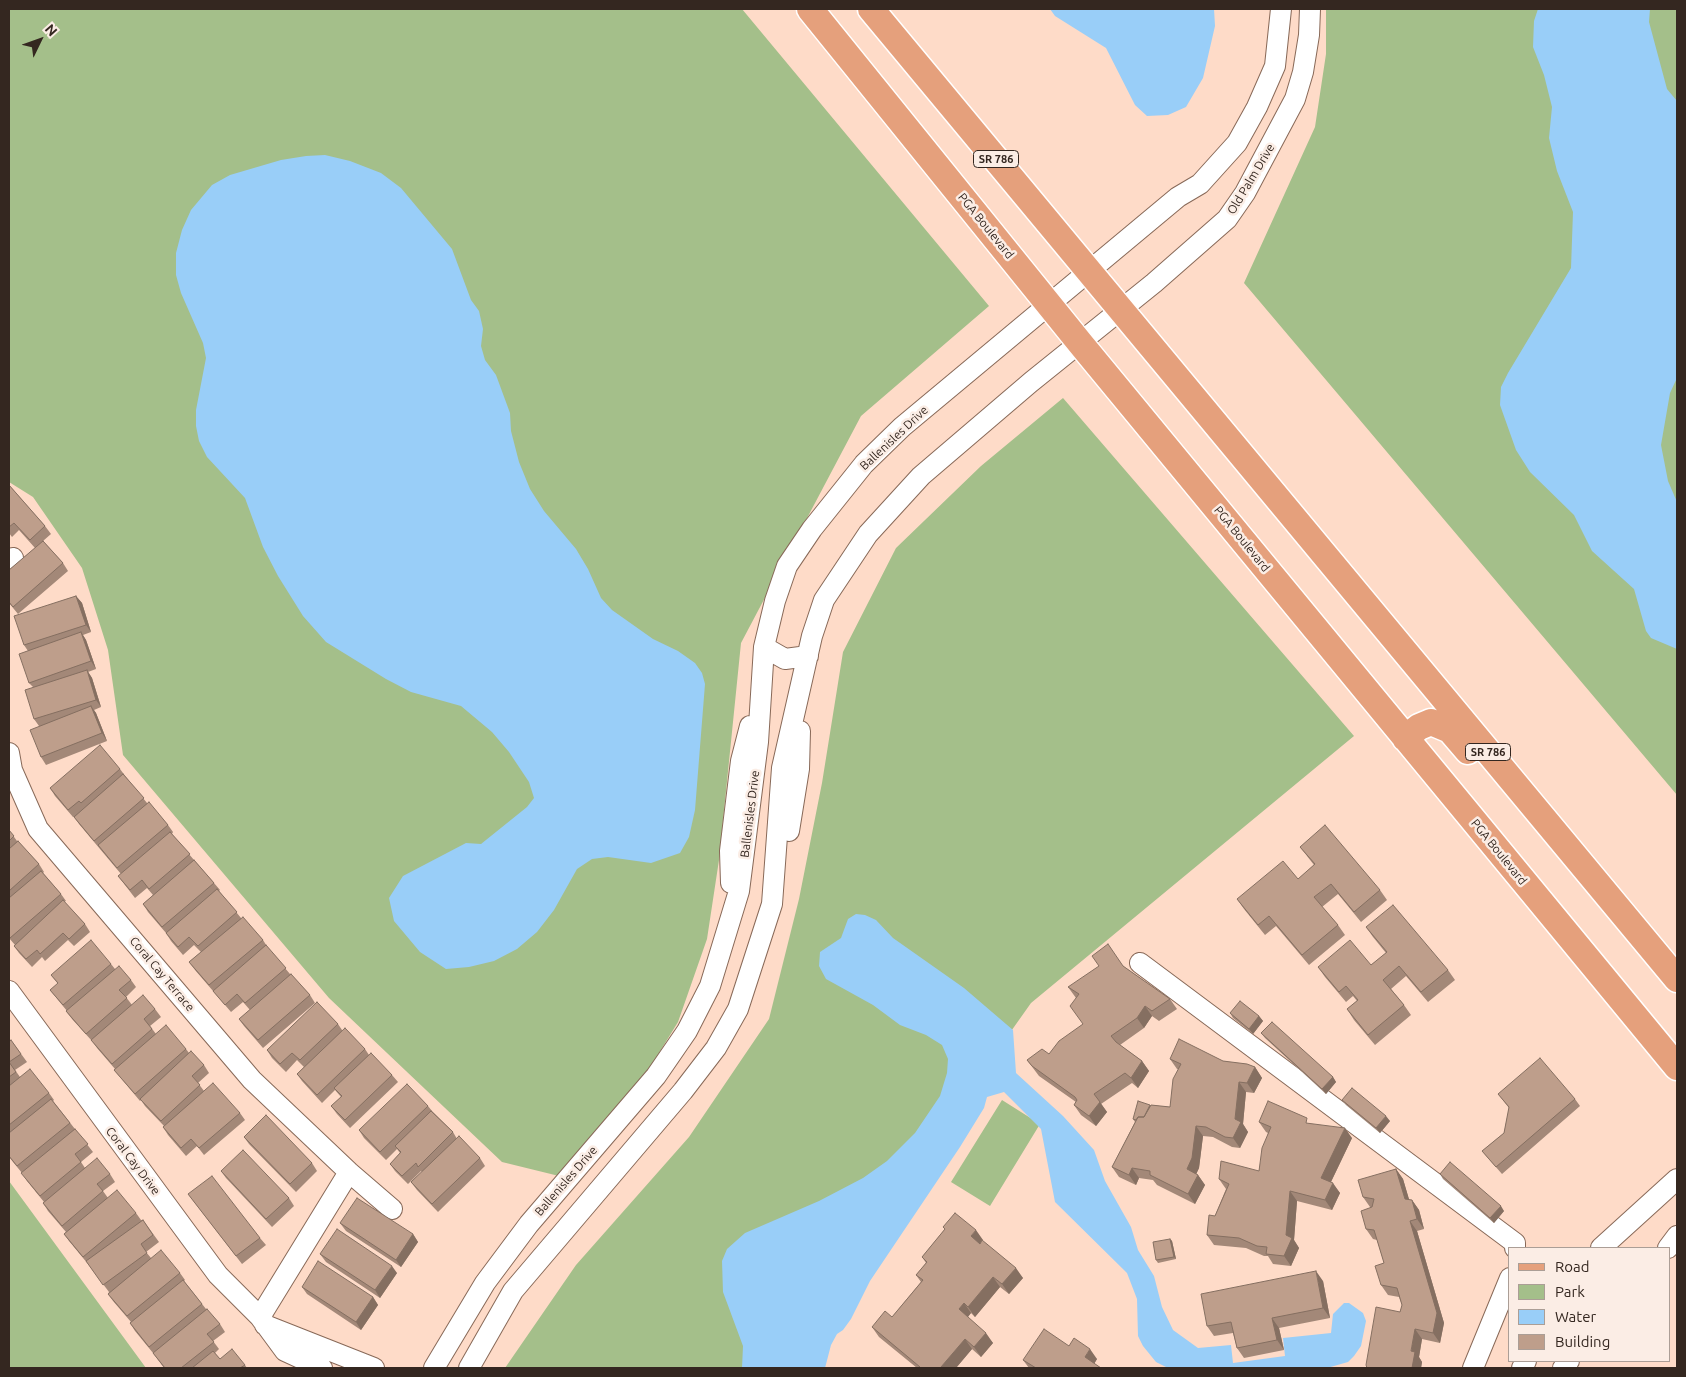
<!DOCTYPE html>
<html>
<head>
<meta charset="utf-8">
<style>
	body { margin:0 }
	#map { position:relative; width:1686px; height:1377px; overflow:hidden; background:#fedbc8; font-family:Ubuntu,sans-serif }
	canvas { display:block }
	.frame { position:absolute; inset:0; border:10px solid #342720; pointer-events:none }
	.legend { position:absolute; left:1508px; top:1247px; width:162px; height:115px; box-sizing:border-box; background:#fbede5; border:1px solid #ab9e96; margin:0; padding:6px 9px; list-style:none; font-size:15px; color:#342720 }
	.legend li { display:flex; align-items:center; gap:10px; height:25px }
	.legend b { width:25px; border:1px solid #ab9e96 }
	.north { position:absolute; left:15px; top:15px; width:50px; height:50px; -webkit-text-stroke:4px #fbede5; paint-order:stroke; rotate:48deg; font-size:14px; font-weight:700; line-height:20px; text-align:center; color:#342720 }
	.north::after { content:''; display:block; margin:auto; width:18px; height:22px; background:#342720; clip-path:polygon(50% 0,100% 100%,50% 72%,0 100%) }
</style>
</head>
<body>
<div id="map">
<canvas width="1686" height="1377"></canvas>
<div class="frame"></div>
<ul class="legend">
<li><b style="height:6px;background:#e5a07c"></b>Road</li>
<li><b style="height:14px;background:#a4bf8a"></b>Park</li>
<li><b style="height:14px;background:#99cef8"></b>Water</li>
<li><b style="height:14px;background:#be9e8b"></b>Building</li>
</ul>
<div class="north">N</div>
</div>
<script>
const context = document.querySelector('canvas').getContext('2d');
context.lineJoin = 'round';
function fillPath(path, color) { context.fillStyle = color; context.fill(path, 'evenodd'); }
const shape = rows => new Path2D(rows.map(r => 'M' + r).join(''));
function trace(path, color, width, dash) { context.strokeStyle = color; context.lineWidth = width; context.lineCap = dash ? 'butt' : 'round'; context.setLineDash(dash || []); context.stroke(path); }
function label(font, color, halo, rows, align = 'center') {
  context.font = font + ' Ubuntu,sans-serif'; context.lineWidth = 5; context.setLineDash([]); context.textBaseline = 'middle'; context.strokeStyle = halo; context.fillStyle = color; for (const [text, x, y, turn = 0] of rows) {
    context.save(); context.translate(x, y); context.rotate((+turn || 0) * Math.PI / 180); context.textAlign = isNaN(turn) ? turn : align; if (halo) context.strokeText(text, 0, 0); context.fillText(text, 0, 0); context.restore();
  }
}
const green = shape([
	[9,9,742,9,989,306,861,416,741,643,719,860,707,939,678,1022,643,1079,559,1176,502,1162,329,998,123,755,108,650,82,568,33,497,9,482],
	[1326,9,1677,9,1677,795,1244,283,1315,127,1326,54],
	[1063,398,1354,736,1031,1003,813,1311,783,1368,505,1368,576,1265,689,1137,769,1019,799,899,822,783,843,652,896,548,981,466],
	[1002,1100,1040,1124,990,1206,951,1182],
	[9,1181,146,1368,9,1368]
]);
const water = shape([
	[1050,9,1214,9,1215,26,1203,78,1186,107,1168,115,1147,116,1135,105,1106,48,1055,16],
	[1538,9,1650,9,1649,22,1667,89,1677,101,1677,378,1670,393,1661,445,1668,481,1677,502,1677,649,1651,638,1646,631,1634,589,1592,551,1574,515,1530,472,1516,450,1500,405,1501,387,1508,373,1571,268,1573,212,1557,171,1549,138,1552,107,1544,75,1533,47,1534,21],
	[325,155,350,161,381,173,401,188,452,249,471,300,479,311,483,329,481,346,485,360,496,375,510,413,511,431,519,462,530,489,544,511,576,549,588,569,601,598,612,610,653,639,678,651,695,663,702,673,705,684,695,810,689,837,680,853,651,863,608,857,592,859,577,869,554,910,537,932,517,949,494,961,469,967,446,969,420,952,394,921,389,898,403,876,466,843,481,844,527,807,534,798,529,782,509,752,492,732,461,706,411,692,386,679,326,642,303,616,278,576,263,547,245,498,207,457,199,441,196,426,196,410,206,358,203,343,181,293,176,275,176,253,182,230,191,210,212,185,230,175,281,160,306,156],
	[856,914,865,915,876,920,893,938,964,988,1013,1030,1016,1073,1063,1116,1094,1150,1105,1181,1131,1227,1138,1250,1154,1276,1162,1307,1173,1330,1198,1348,1231,1345,1233,1363,1285,1356,1283,1338,1331,1333,1333,1314,1344,1303,1349,1303,1363,1313,1366,1321,1361,1346,1354,1356,1348,1362,1327,1368,1168,1368,1156,1362,1143,1346,1138,1336,1137,1299,1127,1273,1055,1202,1041,1129,1004,1092,987,1097,984,1108,960,1147,870,1281,851,1319,843,1330,837,1334,831,1345,825,1368,742,1368,743,1346,723,1292,722,1261,727,1249,745,1233,819,1201,863,1178,887,1161,915,1133,940,1096,947,1073,948,1059,942,1045,926,1035,900,1025,873,1005,826,979,819,966,820,952,841,938,848,919]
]);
const minor = shape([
	[9,561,13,558],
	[764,647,785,659,808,656],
	[9,753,12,770,38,829,252,1080,349,1172,392,1209],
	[789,831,799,769,800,731],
	[731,883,730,851,741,761,750,726],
	[1140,963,1515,1243,1515,1248],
	[9,991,218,1275,260,1317,285,1351,322,1368],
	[1601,1248,1677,1179],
	[1668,1248,1677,1236],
	[260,1317,349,1172],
	[265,1325,374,1368],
	[434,1368,485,1283,529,1224,656,1076,687,1031,710,986,739,891,758,742,764,647,775,601,787,566,812,529,864,464,902,427,1178,197,1200,184,1237,143,1257,107,1275,66,1281,9],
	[469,1368,513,1291,683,1091,716,1048,738,1009,772,904,782,768,812,636,824,600,868,534,921,476,1031,382,1154,283,1227,219,1245,193,1295,99,1303,72,1309,35,1310,9],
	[1473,1368,1510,1278],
	[1522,1368,1526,1361],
	[1563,1368,1569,1361]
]);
const major = shape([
	[810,9,1080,343,1677,1067],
	[871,9,1677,979],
	[1405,738,1419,727,1431,722,1450,730,1468,751]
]);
const wall = shape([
	[9,485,45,526,51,534,43,541,63,563,68,571,18,614,9,603,9,570,35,548,19,530,12,537,9,533],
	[76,596,82,603,91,632,83,635,86,640,96,669,88,672,92,678,101,707,94,710,96,713,107,741,46,765,41,757,39,726,34,719,33,687,29,683,28,651,24,645],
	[120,769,126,777,147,803,168,825,173,832,172,834,194,860,214,883,220,890,219,891,241,918,263,940,268,948,290,974,310,995,315,1003,263,1048,244,1026,239,1019,250,1010,243,1002,231,1012,195,970,189,962,201,952,194,945,183,955,171,941,166,933,148,912,143,904,153,895,147,888,135,898,118,876,121,874,79,824,74,817,73,817,55,796,50,788],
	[9,830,17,841,39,864,44,872,43,873,61,894,66,901,64,902,85,924,90,932,74,946,68,940,45,961,42,957,32,967,19,953,14,946,15,945,9,938],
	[1300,847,1380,890,1387,900,1361,922,1338,894,1322,907,1338,925,1345,935,1309,965,1276,926,1265,935,1244,909,1237,899,1298,879,1314,865],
	[1366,927,1448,970,1455,980,1428,1002,1406,976,1391,989,1404,1005,1411,1015,1375,1045,1354,1020,1347,1009,1357,1001,1353,996,1346,1002,1325,977,1318,967,1371,965,1386,953,1373,937],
	[111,964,115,969,131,980,136,987,126,997,132,1005,155,1009,161,1017,150,1026,156,1034,186,1049,189,1053,204,1065,209,1073,198,1083,204,1091,240,1113,245,1120,204,1155,197,1146,186,1156,168,1135,163,1127,164,1126,145,1106,141,1100,140,1101,120,1077,114,1070,115,1069,97,1048,92,1041,72,1019,66,1011,67,1011,50,990,58,984,51,975],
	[1123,966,1170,999,1177,1009,1159,1021,1152,1016,1144,1028,1120,1045,1142,1061,1149,1071,1138,1088,1132,1083,1101,1104,1107,1112,1096,1126,1081,1115,1074,1105,1076,1102,1039,1076,1027,1060,1049,1054,1083,1024,1076,998,1068,987],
	[1230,1013,1259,1016,1263,1021,1253,1034,1233,1018],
	[338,1024,342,1030,365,1049,369,1055,392,1075,398,1082,350,1128,337,1114,331,1106,341,1097,335,1090,322,1103,302,1081,297,1074,304,1067,297,1060,286,1072,272,1058,267,1050],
	[1261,1033,1333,1077,1336,1082,1326,1094,1265,1038],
	[11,1040,27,1062,15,1070,20,1077,49,1093,54,1100,53,1101,93,1152,81,1162,85,1168,110,1174,115,1182,103,1191,108,1198,136,1213,141,1220,143,1220,159,1242,146,1252,151,1258,180,1273,185,1280,184,1281,206,1309,220,1324,225,1332,213,1341,219,1349,215,1353,220,1359,245,1365,247,1368,164,1368,153,1353,135,1331,130,1323,131,1322,113,1301,108,1294,109,1292,88,1264,69,1241,64,1234,66,1232,48,1211,43,1203,44,1202,27,1181,22,1173,9,1157,9,1042],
	[1170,1059,1223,1061,1255,1067,1262,1078,1254,1093,1246,1092,1243,1124,1248,1132,1240,1148,1232,1147,1213,1137,1203,1136,1199,1168,1196,1174,1198,1175,1205,1185,1195,1204,1157,1185,1153,1180,1139,1178,1136,1185,1119,1177,1112,1167,1135,1122,1133,1119,1150,1105,1170,1107,1178,1069,1177,1069],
	[1498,1094,1575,1099,1580,1106,1502,1174,1488,1158,1482,1151,1504,1133,1509,1108],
	[1342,1100,1390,1121,1380,1133,1346,1105],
	[428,1106,432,1111,453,1132,457,1139,480,1158,485,1166,438,1212,417,1190,411,1182,422,1172,421,1171,408,1184,395,1171,390,1164,400,1153,397,1149,386,1160,364,1138,359,1130],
	[1259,1122,1310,1124,1352,1138,1331,1182,1340,1193,1332,1210,1297,1201,1294,1240,1299,1248,1291,1266,1273,1264,1268,1256,1264,1256,1246,1248,1214,1245,1207,1235,1226,1189,1219,1179,1259,1171,1268,1133,1266,1132],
	[244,1137,312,1163,317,1171,296,1192,249,1144],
	[1396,1169,1403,1179,1409,1200,1412,1200,1419,1210,1424,1229,1417,1231,1444,1323,1440,1343,1422,1339,1419,1357,1422,1362,1421,1368,1400,1312,1402,1305,1399,1297,1388,1295,1381,1285,1384,1263,1377,1240,1373,1239,1366,1229,1372,1207,1370,1207,1363,1197],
	[221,1171,289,1198,294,1206,272,1227,226,1178],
	[1440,1174,1504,1211,1494,1223,1443,1179],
	[188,1194,260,1238,266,1245,242,1264],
	[340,1223,413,1234,418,1242,401,1267,346,1231],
	[943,1227,983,1240,980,1243,1023,1278,1009,1294,1000,1287,975,1317,971,1313,968,1317,993,1343,981,1357,972,1349,956,1368,917,1368,879,1337,872,1327,892,1317,921,1282,916,1275,926,1263,922,1257,945,1229],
	[1170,1239,1172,1241,1176,1259,1158,1263,1156,1260],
	[320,1254,397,1273,380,1298,326,1262],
	[1323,1281,1330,1318,1279,1328,1284,1350,1244,1358,1237,1348,1233,1333,1214,1336,1207,1326],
	[302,1287,373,1297,378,1305,361,1330,307,1294],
	[1069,1346,1097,1359,1094,1364,1101,1368,1029,1368,1023,1360]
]);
const shadedWall = shape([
	[76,596,82,603,91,632,86,625],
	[81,632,86,640,96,669,91,661],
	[87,670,92,678,101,707,96,700],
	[91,706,96,713,107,741,102,733],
	[1145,1006,1152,1016,1144,1028,1137,1018],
	[1259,1016,1263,1021,1253,1034,1249,1029],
	[1142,1061,1149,1071,1138,1088,1131,1078],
	[1255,1067,1262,1078,1254,1093,1247,1083],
	[1333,1077,1336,1082,1326,1094,1322,1089],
	[1239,1082,1246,1092,1243,1124,1248,1132,1240,1148,1233,1138],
	[1100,1102,1107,1112,1096,1126,1089,1116],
	[1386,1116,1390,1121,1380,1133,1376,1128],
	[1196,1126,1203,1136,1199,1168,1194,1179,1187,1169],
	[1345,1128,1352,1138,1328,1188,1321,1178],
	[1132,1168,1139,1178,1136,1185,1129,1175],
	[1396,1169,1403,1179,1412,1209,1405,1199],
	[1198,1175,1205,1185,1195,1204,1188,1194],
	[1333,1183,1340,1193,1332,1210,1325,1200],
	[1290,1191,1297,1201,1294,1240,1299,1248,1291,1266,1284,1256],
	[1412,1200,1419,1210,1424,1229,1417,1219],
	[1501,1206,1504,1211,1494,1223,1490,1218],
	[1410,1221,1417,1231,1444,1323,1440,1343,1433,1333],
	[976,1230,983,1240,978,1246,971,1236],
	[413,1234,418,1242,401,1267,396,1260],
	[1170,1239,1172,1241,1176,1259,1174,1257],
	[392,1266,397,1273,380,1298,375,1290],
	[1016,1268,1023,1278,1009,1294,1002,1284],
	[1316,1271,1323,1281,1330,1318,1323,1308],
	[993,1277,1000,1287,975,1317,968,1307],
	[373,1297,378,1305,361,1330,356,1322],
	[964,1303,971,1313,966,1319,959,1309],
	[1272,1318,1279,1328,1284,1350,1277,1340],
	[1415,1329,1422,1339,1419,1357,1422,1362,1421,1368,1412,1368,1411,1351],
	[986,1333,993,1343,981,1357,974,1347],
	[965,1339,972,1349,956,1368,942,1368,941,1367],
	[1090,1349,1097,1359,1092,1367,1085,1357]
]);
const building = shape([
	[9,485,45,526,30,540,14,523,9,527,9,485],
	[43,541,63,563,13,607,9,602,9,570,43,541],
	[76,596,86,625,24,645,14,616,76,596],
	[81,632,91,661,29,683,19,654,81,632],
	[87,670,96,700,34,719,25,690,87,670],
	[91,706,102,733,41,757,30,730,91,706],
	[100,745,120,769,81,803,79,801,68,810,50,788,100,745],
	[123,774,144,798,94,841,74,817,123,774],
	[149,802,168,825,117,868,98,845,149,802],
	[1325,825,1380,890,1354,912,1331,884,1314,897,1338,925,1302,955,1269,916,1258,925,1237,899,1283,861,1298,879,1315,864,1300,847,1325,825],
	[9,830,14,836,9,841,9,830],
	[170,832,190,854,149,889,142,880,130,890,118,876,170,832],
	[18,841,39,864,9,891,9,849,18,841],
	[194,860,214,883,162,927,143,904,194,860],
	[41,871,61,894,10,938,9,937,9,898,41,871],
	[217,889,237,912,198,946,189,937,178,947,166,933,217,889],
	[63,900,85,924,69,939,63,933,40,954,37,950,26,959,14,946,63,900],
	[1393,905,1448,970,1421,992,1399,966,1383,980,1404,1005,1368,1035,1347,1009,1358,1000,1346,986,1339,992,1318,967,1350,940,1371,965,1387,952,1366,927,1393,905],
	[243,917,263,940,209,985,189,962,243,917],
	[91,940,111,964,63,1005,50,990,58,983,51,975,91,940],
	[1108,944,1123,966,1170,999,1152,1011,1145,1006,1137,1018,1111,1036,1116,1042,1142,1061,1131,1078,1125,1073,1094,1094,1100,1102,1089,1116,1074,1105,1077,1100,1075,1097,1032,1066,1027,1060,1042,1049,1049,1054,1059,1041,1083,1024,1070,1006,1079,994,1068,987,1099,966,1092,956,1108,944],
	[266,945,286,968,245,1003,237,994,225,1005,213,991,266,945],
	[119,966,131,980,119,990,127,998,86,1034,66,1011,119,966],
	[291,974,310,995,258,1040,239,1019,291,974],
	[143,995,155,1009,144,1019,152,1029,112,1064,91,1040,143,995],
	[1240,1001,1259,1016,1249,1029,1230,1013,1240,1001],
	[317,1002,338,1024,300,1060,292,1053,280,1064,267,1050,317,1002],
	[1272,1022,1333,1077,1322,1089,1261,1033,1272,1022],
	[166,1025,186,1049,135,1094,114,1070,166,1025],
	[345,1028,365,1049,317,1095,297,1074,345,1028],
	[1179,1039,1223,1061,1247,1064,1255,1067,1247,1083,1239,1082,1235,1119,1241,1122,1233,1138,1225,1137,1206,1127,1196,1126,1192,1158,1187,1169,1198,1175,1188,1194,1150,1175,1150,1171,1132,1168,1129,1175,1112,1167,1138,1117,1144,1117,1151,1105,1170,1107,1173,1079,1181,1064,1170,1059,1179,1039],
	[11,1040,21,1054,9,1062,16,1072,9,1077,9,1042,11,1040],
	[191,1051,204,1065,192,1076,200,1085,161,1121,140,1099,191,1051],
	[371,1053,392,1075,345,1120,331,1106,342,1096,334,1088,371,1053],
	[1540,1058,1575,1099,1496,1167,1482,1151,1504,1133,1509,1107,1498,1094,1540,1058],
	[30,1069,49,1093,9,1125,9,1086,30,1069],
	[213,1083,240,1113,199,1148,191,1139,181,1148,163,1127,213,1083],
	[407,1084,428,1106,380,1152,359,1130,407,1084],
	[1352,1088,1386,1116,1376,1128,1342,1100,1352,1088],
	[51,1099,70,1123,17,1166,9,1156,9,1133,51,1099],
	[1138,1101,1150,1105,1144,1117,1138,1117,1136,1120,1133,1119,1138,1101],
	[1268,1101,1307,1118,1306,1123,1345,1128,1321,1178,1333,1183,1325,1200,1290,1191,1286,1235,1292,1238,1284,1256,1266,1254,1267,1247,1257,1246,1239,1238,1207,1235,1209,1215,1215,1216,1229,1184,1219,1179,1221,1161,1259,1171,1262,1148,1271,1127,1259,1122,1268,1101],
	[431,1111,453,1132,418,1167,416,1163,402,1176,390,1164,401,1152,395,1146,431,1111],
	[266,1115,312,1163,290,1184,244,1137,266,1115],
	[75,1129,88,1144,75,1154,81,1162,40,1196,21,1173,75,1129],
	[459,1136,480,1158,432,1204,411,1182,459,1136],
	[243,1150,289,1198,266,1219,221,1171,243,1150],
	[97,1158,110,1174,97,1184,103,1191,62,1226,43,1203,97,1158],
	[1450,1162,1501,1206,1490,1218,1440,1174,1450,1162],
	[1396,1169,1405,1199,1412,1200,1417,1219,1410,1221,1437,1313,1433,1333,1415,1329,1411,1351,1415,1352,1412,1368,1367,1368,1366,1365,1376,1307,1400,1312,1402,1305,1397,1288,1381,1285,1375,1266,1384,1263,1374,1230,1366,1229,1361,1211,1372,1207,1374,1199,1363,1197,1358,1180,1396,1169],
	[212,1176,260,1238,236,1256,188,1194,212,1176],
	[117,1190,136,1213,83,1257,64,1234,117,1190],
	[357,1198,413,1234,396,1260,340,1223,357,1198],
	[955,1213,976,1230,971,1236,980,1244,982,1240,1016,1268,1002,1284,993,1277,968,1307,964,1303,959,1309,986,1333,974,1347,965,1339,941,1367,942,1368,919,1368,920,1367,872,1327,885,1311,892,1317,923,1280,916,1275,927,1262,922,1257,945,1229,943,1227,955,1213],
	[143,1220,153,1235,141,1244,147,1253,103,1285,86,1261,143,1220],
	[337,1229,392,1266,375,1290,320,1254,337,1229],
	[1170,1239,1174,1257,1156,1260,1153,1242,1170,1239],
	[161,1250,180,1273,127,1316,108,1294,161,1250],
	[318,1261,373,1297,356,1322,302,1287,318,1261],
	[1316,1271,1323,1308,1272,1318,1277,1340,1237,1348,1231,1322,1207,1326,1201,1294,1316,1271],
	[183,1280,202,1304,149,1347,130,1323,183,1280],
	[207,1309,220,1324,207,1334,214,1342,181,1368,165,1368,153,1353,207,1309],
	[1044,1329,1069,1346,1074,1338,1090,1349,1085,1357,1101,1368,1036,1368,1023,1360,1044,1329],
	[232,1349,245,1365,240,1368,192,1368,213,1351,220,1359,232,1349]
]);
const shields = [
	[996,159,45],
	[1488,752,45]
];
const shieldNames = [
	["SR 786",996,159],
	["SR 786",1488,752]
];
const streetNames = [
	["Old Palm Drive",1251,179,-59],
	["PGA Boulevard",986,226,51],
	["Ballenisles Drive",894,438,-43],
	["PGA Boulevard",1242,539,51],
	["Ballenisles Drive",750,814,-83],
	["PGA Boulevard",1499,852,51],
	["Coral Cay Terrace",162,974,50],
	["Coral Cay Drive",133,1161,53],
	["Ballenisles Drive",566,1181,-49]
];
fillPath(green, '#a4bf8a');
fillPath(water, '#99cef8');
trace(minor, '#886958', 22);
trace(major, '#fff', 29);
trace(minor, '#fff', 20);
trace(major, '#e5a07c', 26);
fillPath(wall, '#a38878');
fillPath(shadedWall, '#856f61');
fillPath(building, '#be9e8b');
trace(building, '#856f61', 1);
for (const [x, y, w] of shields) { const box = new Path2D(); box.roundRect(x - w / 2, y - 8.5, w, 17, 4); context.fillStyle = '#fbede5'; context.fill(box); trace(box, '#342720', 1); }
label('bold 11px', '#342720', null, shieldNames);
label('12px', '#342720', '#fbede5', streetNames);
</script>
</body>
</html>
